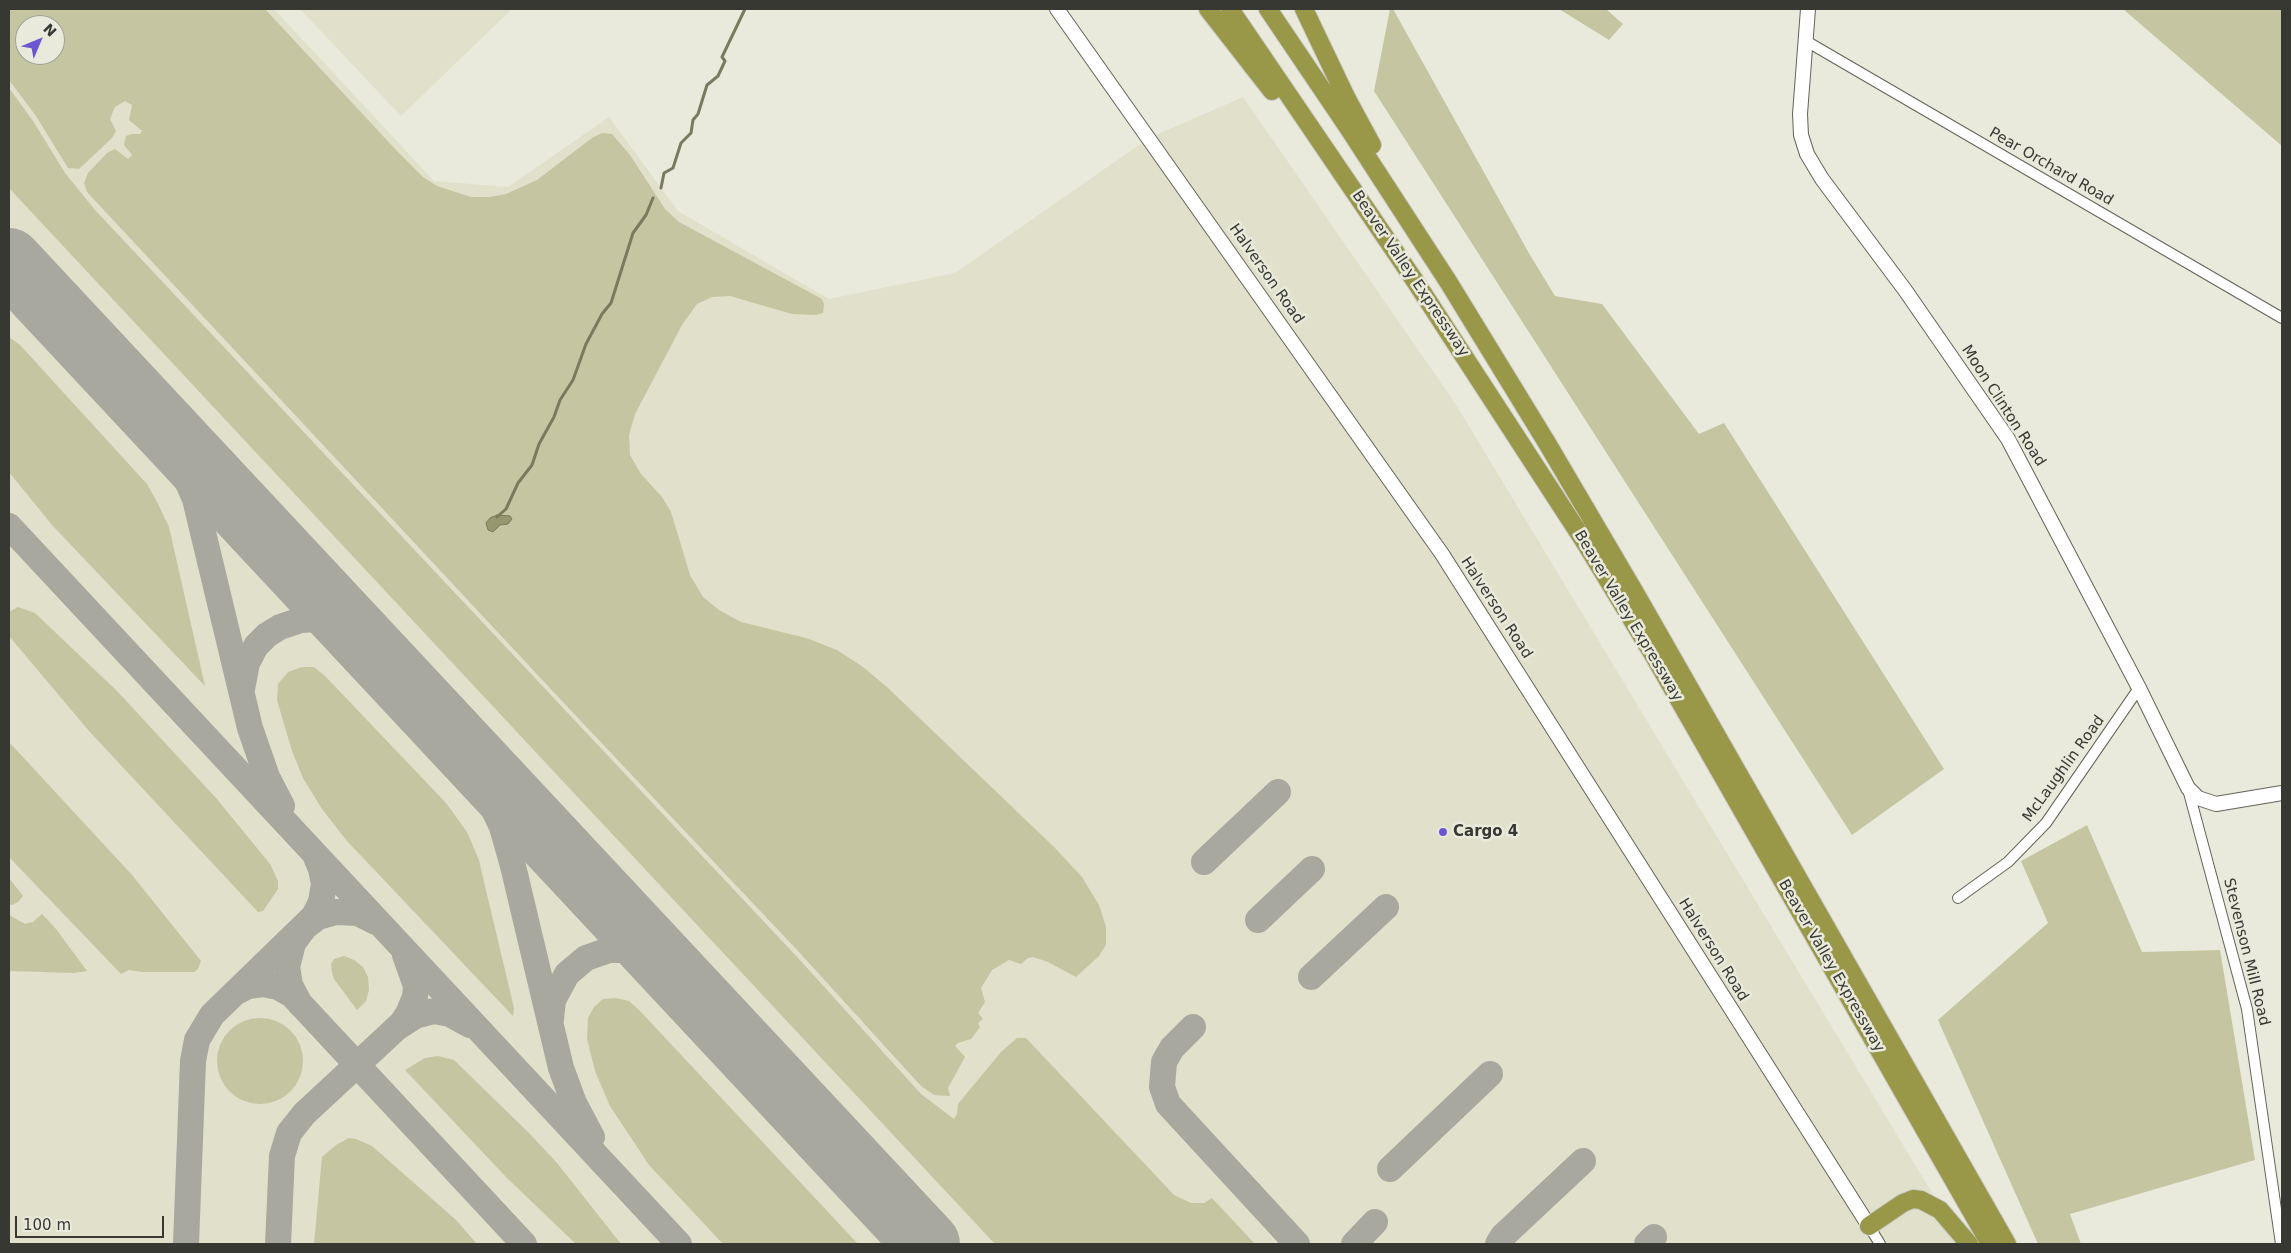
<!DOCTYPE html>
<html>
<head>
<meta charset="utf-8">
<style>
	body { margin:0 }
	#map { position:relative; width:2291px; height:1253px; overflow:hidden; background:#e9eadc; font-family:"DejaVu Sans",sans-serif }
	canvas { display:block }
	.frame { position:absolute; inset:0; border:10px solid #383833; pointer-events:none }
	.north { position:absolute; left:15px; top:15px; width:50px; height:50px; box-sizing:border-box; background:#e9eadc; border:1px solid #a2a398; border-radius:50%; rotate:45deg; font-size:14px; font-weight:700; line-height:20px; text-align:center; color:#383833 }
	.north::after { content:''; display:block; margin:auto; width:18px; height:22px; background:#6d57d1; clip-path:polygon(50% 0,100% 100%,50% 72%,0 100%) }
	.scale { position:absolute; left:15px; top:1216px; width:149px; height:22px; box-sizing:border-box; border:2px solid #383833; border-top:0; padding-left:6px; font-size:15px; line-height:18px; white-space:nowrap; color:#383833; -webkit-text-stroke:4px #e9eadc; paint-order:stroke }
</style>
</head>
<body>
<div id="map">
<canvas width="2291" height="1253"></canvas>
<div class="frame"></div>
<div class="north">N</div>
<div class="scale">100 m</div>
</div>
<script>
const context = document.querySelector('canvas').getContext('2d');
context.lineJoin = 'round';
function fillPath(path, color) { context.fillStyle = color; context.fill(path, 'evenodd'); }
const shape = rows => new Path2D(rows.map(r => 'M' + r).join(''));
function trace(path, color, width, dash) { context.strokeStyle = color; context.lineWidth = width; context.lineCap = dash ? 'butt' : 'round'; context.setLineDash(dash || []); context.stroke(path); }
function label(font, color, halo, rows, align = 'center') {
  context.font = font + ' "DejaVu Sans",sans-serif'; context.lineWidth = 5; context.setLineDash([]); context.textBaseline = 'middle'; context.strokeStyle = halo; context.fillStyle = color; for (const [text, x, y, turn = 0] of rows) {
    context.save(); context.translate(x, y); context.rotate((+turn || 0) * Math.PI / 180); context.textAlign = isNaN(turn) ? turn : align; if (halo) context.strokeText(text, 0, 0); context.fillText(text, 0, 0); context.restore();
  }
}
const built = shape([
	[9,9,274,9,434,181,508,187,609,117,678,211,829,299,955,273,1149,138,1243,97,1455,403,1963,1244,9,1244],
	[25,25,55,25,55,55,25,55],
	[300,9,512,9,401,116]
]);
const green = shape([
	[9,9,265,9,396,150,423,177,437,186,471,197,489,197,506,194,537,180,592,138,602,133,612,134,630,155,665,209,679,222,822,299,824,304,823,313,815,315,792,314,730,296,712,297,697,304,682,325,635,414,629,435,630,455,641,474,662,497,671,512,690,575,703,597,719,610,741,622,806,638,837,650,863,667,888,688,1055,848,1082,877,1099,905,1106,927,1106,945,1099,956,1076,977,1048,962,1033,957,1028,958,1021,964,1009,960,992,970,981,988,985,1002,978,1013,983,1019,978,1023,980,1027,971,1039,958,1043,955,1046,965,1057,948,1088,950,1096,934,1095,921,1086,799,952,562,701,87,192,84,183,88,173,107,153,115,149,128,159,132,155,124,145,126,136,131,134,140,134,142,131,129,120,132,105,125,101,115,107,110,119,116,131,112,138,79,169,68,168,36,116,9,80],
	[25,25,55,25,55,55,25,55],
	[497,515,510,516,508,524,500,525,495,530,488,530,486,523],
	[1390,9,1393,9,1530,255,1555,296,1602,304,1699,434,1724,423,1944,769,1852,835,1374,91],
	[1559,9,1606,9,1623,24,1609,40],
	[2123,9,2282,9,2282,146],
	[9,88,33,121,65,173,95,210,799,959,921,1094,954,1119,957,1114,958,1104,1001,1052,1017,1038,1026,1038,1174,1195,1191,1203,1204,1203,1212,1198,1255,1244,995,1244,9,188],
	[9,337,20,345,147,484,157,502,169,527,205,686,52,525,9,472],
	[18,607,35,613,117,691,216,798,270,864,278,881,278,889,263,911,258,912,89,731,9,636,9,612],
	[302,667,314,667,326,677,446,803,467,832,479,860,485,886,514,1008,513,1016,347,841,322,809,303,778,292,751,277,700,278,684,288,672],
	[9,742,132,875,201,961,198,969,194,972,142,972,129,970,121,974,9,857],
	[2087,825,2142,952,2220,950,2255,1160,2070,1214,2081,1244,2038,1244,1938,1020,2048,923,2021,861],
	[9,878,23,896,18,902,12,905,9,904],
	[42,914,56,929,87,971,74,973,9,971,9,915,25,924,33,922],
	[344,956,354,960,363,967,368,977,369,990,366,1001,357,1010,334,979,332,972,331,964,334,959],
	[616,998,629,1001,640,1011,858,1244,723,1244,649,1165,610,1106,595,1071,587,1039,588,1018,594,1007,603,999],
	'217 1061a43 43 0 1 1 86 0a43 43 0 1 1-86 0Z',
	[438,1056,454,1060,529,1133,557,1163,621,1244,576,1244,507,1178,405,1070,425,1058],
	[349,1138,356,1139,372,1146,456,1220,477,1244,314,1244,322,1157,336,1145]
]);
const water = shape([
	[497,515,510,516,512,519,508,524,500,525,493,532,488,530,486,523,490,518,497,515]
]);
const stream = shape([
	[661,188,664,173,673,168,681,143,691,133,693,120,698,114,707,85,718,76,725,61,722,57,745,9],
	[497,517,506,509,518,483,532,465,539,444,554,417,560,400,573,380,586,344,602,314,611,303,633,233,646,215,653,198]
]);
const taxiway = shape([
	[9,270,110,369],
	[113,373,158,430,184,474,195,499,250,728,267,777,282,806],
	[9,526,679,1244],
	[242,689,247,663,256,646,267,635,280,627,301,620,317,619,340,626,353,635,383,662],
	[414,695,471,767,486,793,502,827,513,866,561,1068,574,1103,592,1137],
	[1204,862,1278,792],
	[1258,920,1312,869],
	[1311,977,1386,907],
	[236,992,248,986,263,984,278,987,292,995,524,1244],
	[300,1004,290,985,287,967,293,943,305,927,318,917,336,912,358,913,376,922],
	[551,1019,553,1000,567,974,586,958,609,950,630,950,652,958,693,994],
	[398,1027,415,1016,434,1011,450,1014,470,1025],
	[1193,1027,1172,1048,1164,1062,1162,1087,1168,1104,1297,1244],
	[1390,1169,1490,1074],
	[186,1244,193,1061,197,1040,212,1015,314,916,321,902,324,884,321,869,316,857],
	[278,1244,282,1156,289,1133,304,1114,402,1023,408,1014,415,997,416,986,405,955],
	[1354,1244,1375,1222],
	[1498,1244,1503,1236,1583,1161],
	[1647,1244,1654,1237]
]);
const runway = shape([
	[9,261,927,1244]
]);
const street = shape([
	[1806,41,2282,318],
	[2188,789,2247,1009,2281,1244],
	[1958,898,2008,862,2046,823,2139,688],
	[1869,1226,1880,1244]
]);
const secondary = shape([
	[1057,9,1442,554,1869,1226],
	[1808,9,1800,114,1801,135,1807,154,1822,179,1905,290,2008,439,2139,688,2188,788,2198,798,2216,804,2282,793]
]);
const highway = shape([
	[1208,9,1272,91],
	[1230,9,1415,281,1586,544,1654,656,1990,1244],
	[1268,9,1349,129,1449,283,1547,443,1637,596,2007,1244],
	[1304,9,1346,97,1372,145],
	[1869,1226,1903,1203,1913,1199,1921,1200,1940,1210,1969,1244]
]);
const markers = [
	[1443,832,5,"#6d57d1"]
];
const streetNames = [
	["Pear Orchard Road",2051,167,30],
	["Halverson Road",1266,274,55],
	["Beaver Valley Expressway",1410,274,56],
	["Moon Clinton Road",2003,406,57],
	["Halverson Road",1496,608,57],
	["Beaver Valley Expressway",1628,616,59],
	["McLaughlin Road",2064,769,-54],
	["Halverson Road",1713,950,58],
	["Stevenson Mill Road",2246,952,76],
	["Beaver Valley Expressway",1831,966,60]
];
const poiNames = [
	["Cargo 4",1453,832]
];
fillPath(built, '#e0e0cb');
fillPath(green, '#c6c5a2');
fillPath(water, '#96966f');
trace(water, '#7a7a5d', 1);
trace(stream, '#7a7a5d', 3);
trace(taxiway, '#a8a89e', 26);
trace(runway, '#a8a89e', 66);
trace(street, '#636357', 12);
trace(secondary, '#636357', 16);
trace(highway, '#cbcbca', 20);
trace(street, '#fff', 10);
trace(secondary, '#fff', 14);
trace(highway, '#999748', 18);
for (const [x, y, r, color] of markers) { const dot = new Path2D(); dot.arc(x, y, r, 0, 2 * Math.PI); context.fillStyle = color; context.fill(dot); trace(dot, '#e9eadc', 2); }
label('15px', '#383833', '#e9eadc', streetNames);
label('bold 15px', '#383833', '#e9eadc', poiNames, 'left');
</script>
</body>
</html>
